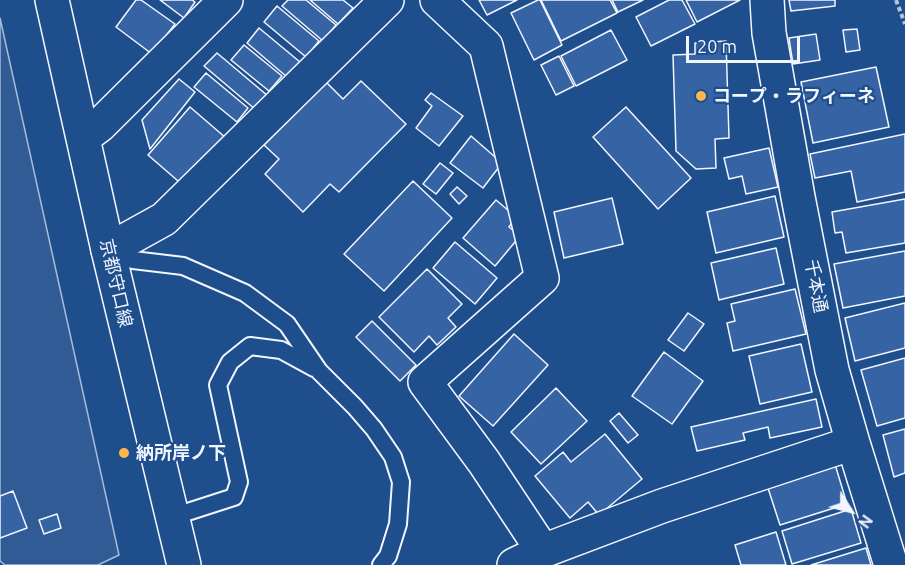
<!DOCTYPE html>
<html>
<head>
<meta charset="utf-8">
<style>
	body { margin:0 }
	#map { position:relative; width:905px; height:565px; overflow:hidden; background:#1f4e8c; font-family:Ubuntu,sans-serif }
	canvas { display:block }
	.north { position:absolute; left:821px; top:481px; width:60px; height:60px; -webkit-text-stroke:4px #1f4e8c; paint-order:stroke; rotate:126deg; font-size:16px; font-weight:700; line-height:24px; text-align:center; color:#f2f6ff }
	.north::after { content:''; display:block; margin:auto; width:21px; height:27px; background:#f2f6ff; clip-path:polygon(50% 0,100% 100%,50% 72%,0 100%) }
	.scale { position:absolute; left:686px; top:36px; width:114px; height:27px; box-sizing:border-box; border:3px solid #f2f6ff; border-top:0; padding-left:8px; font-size:18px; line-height:21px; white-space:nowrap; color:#f2f6ff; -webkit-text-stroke:4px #1f4e8c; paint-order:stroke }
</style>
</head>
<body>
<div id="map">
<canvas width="905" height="565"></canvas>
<div class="north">N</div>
<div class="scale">20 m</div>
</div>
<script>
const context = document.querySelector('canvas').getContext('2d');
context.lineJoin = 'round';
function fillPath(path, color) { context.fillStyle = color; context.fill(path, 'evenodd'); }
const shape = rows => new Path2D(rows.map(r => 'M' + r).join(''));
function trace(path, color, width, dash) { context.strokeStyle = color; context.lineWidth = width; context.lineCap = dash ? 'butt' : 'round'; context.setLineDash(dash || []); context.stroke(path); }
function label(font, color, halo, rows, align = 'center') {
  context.font = font + ' Ubuntu,"Noto Sans JP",sans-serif'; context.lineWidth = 4.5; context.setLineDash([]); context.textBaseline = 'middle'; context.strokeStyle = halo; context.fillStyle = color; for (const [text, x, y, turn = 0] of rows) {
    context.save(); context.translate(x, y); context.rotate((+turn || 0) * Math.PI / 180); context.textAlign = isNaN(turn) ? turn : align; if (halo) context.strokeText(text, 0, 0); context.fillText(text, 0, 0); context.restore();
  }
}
const parking = shape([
	[0,18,119,555,98,565,5,565,0,561,0,18]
]);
const building = shape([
	[136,0,141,0,175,24,152,54,116,27,136,0],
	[160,0,192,0,195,2,184,18,160,0],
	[288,0,306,0,336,25,323,41,282,6,288,0],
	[310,0,343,0,353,8,338,24,310,0],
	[479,0,517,0,487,15,479,0],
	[538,0,540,0,562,45,534,60,511,13,538,0],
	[541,0,610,0,617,13,561,41,541,0],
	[612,0,643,0,618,12,612,0],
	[669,0,682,0,695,24,651,46,636,17,669,0],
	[686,0,740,0,697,22,686,0],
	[789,0,835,0,835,6,791,11,789,0],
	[277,6,319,41,306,57,264,22,277,6],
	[259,28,300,62,287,77,247,43,259,28],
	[857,29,860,50,846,52,843,30,857,29],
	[611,30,627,60,576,86,561,56,611,30],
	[816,34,820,60,793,64,789,38,816,34],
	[726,41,729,138,715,139,716,168,696,169,676,151,673,55,695,54,695,43,726,41],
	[244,45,282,76,269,91,231,60,244,45],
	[217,53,268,96,256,110,204,66,217,53],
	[559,56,574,86,556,95,541,65,559,56],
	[876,67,889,127,813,143,801,82,876,67],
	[206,73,248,108,237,122,194,87,206,73],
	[179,79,195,92,150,149,142,120,179,79],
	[361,81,406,124,339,192,330,184,303,212,265,174,279,159,264,145,326,82,343,99,361,81],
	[431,93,463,116,439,146,416,128,432,106,425,100,431,93],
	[190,107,226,138,185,187,148,155,190,107],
	[626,107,691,178,658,209,593,137,626,107],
	[905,134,905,192,857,202,851,171,815,178,810,154,905,134],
	[471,136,502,163,483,188,450,163,471,136],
	[769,148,778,187,746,194,742,176,729,179,724,158,769,148],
	[440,163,453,173,436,194,423,184,440,163],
	[413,181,452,218,384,291,344,254,413,181],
	[457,187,467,196,459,204,450,194,457,187],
	[775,196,784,237,716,253,707,212,775,196],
	[612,198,623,244,564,258,554,212,612,198],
	[905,199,905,243,846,253,842,232,835,233,832,212,905,199],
	[496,200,516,217,509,227,520,236,495,266,463,238,496,200],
	[455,242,497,278,475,304,433,268,455,242],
	[776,248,784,284,719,300,711,263,776,248],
	[905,251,905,296,843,308,834,264,905,251],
	[427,269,462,304,448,318,456,327,437,345,429,336,414,352,379,317,427,269],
	[795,289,806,334,733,351,727,323,735,321,731,304,795,289],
	[905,303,905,348,855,361,845,318,905,303],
	[688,313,704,324,684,351,668,340,688,313],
	[372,321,416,365,400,381,356,337,372,321],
	[514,334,548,365,493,426,459,396,514,334],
	[801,344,812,392,760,404,749,356,801,344],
	[664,352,703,381,672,424,632,396,664,352],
	[905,358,905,418,877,426,861,370,905,358],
	[556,388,587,421,541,464,511,432,556,388],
	[816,399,822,427,770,438,768,427,743,433,745,440,697,451,691,427,816,399],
	[619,413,638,435,628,443,610,421,619,413],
	[905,429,905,473,894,477,883,435,905,429],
	[605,434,642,479,599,515,588,502,570,518,535,476,563,452,571,462,605,434],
	[834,461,847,504,780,525,766,482,834,461],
	[13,491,27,528,0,538,0,496,13,491],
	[851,509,861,543,792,564,782,531,851,509],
	[57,514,61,528,44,534,39,520,57,514],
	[776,532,786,565,741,565,735,545,776,532],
	[866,548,871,565,811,565,866,548]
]);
const path = shape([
	[896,0,905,24]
]);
const service = shape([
	[108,250,133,260,183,266,245,293,287,324,319,371,355,407,374,429,393,457,401,482,398,524,388,556,381,565],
	[172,517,234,497,239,482,218,385,230,362,250,346,281,350,314,368]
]);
const minor = shape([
	[437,0,486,46,542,278,425,382,484,462,543,551],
	[767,0,769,33,798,197,832,370,853,443,891,565],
	[84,137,100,125,226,0],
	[108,250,164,219,387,0],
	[514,565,543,551,662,506,853,443]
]);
const primary = shape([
	[52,0,108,250,184,565]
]);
const markers = [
	[701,96,6,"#ffb74d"],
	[124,453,6,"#ffb74d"]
];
const poiNames = [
	["コープ・ラフィーネ",713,96],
	["納所岸ノ下",136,453]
];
const streetNames = [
	["京都守口線",116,283,77],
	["千本通",816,286,79]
];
fillPath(parking, '#305b95');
trace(parking, '#a8bbd7', 1.5);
fillPath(building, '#3563a3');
trace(building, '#f2f6ff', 1.5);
trace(service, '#f2f6ff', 20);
trace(minor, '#f2f6ff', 36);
trace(primary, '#f2f6ff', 36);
trace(path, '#b3c4dc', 4, [4.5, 3]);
trace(service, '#1f4e8c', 16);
trace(minor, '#1f4e8c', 33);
trace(primary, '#1f4e8c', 33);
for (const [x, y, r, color] of markers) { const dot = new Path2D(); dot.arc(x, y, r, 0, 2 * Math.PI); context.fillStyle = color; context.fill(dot); trace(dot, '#1f4e8c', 2); }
label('bold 18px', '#f2f6ff', '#1f4e8c', poiNames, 'left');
label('18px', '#f2f6ff', '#1f4e8c', streetNames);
</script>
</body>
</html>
